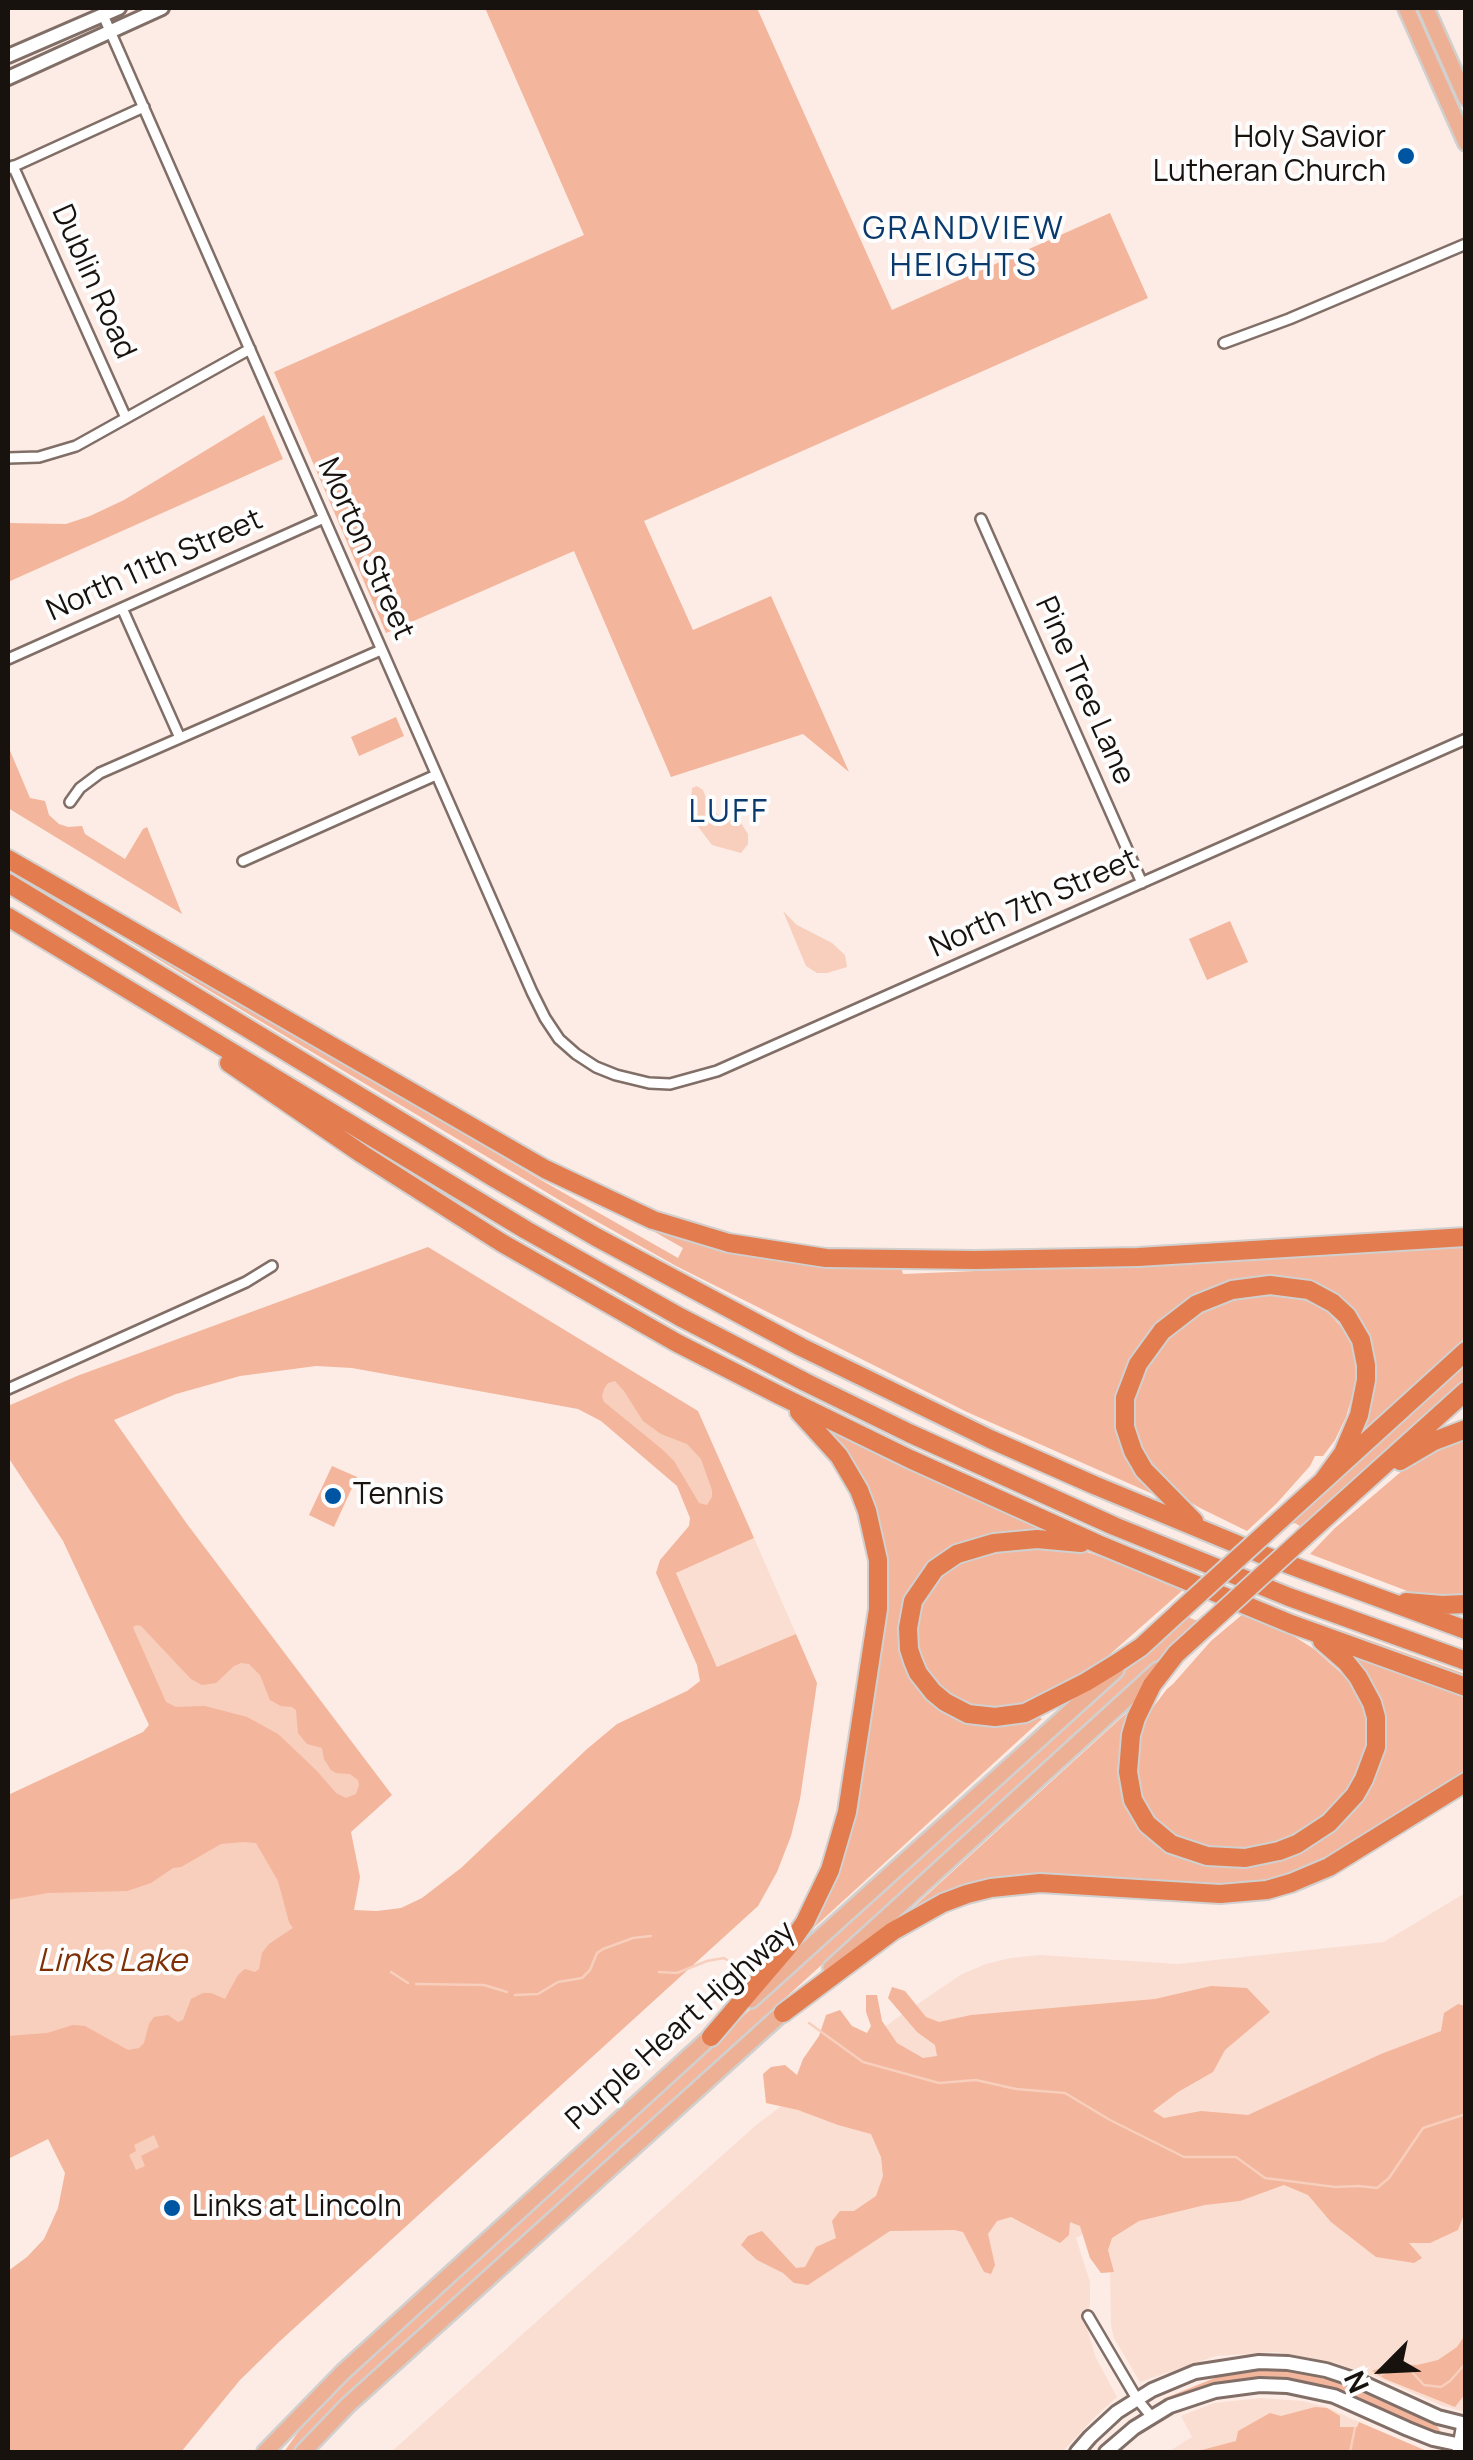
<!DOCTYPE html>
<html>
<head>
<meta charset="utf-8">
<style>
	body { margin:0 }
	#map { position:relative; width:1473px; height:2460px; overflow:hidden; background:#fcece5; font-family:Manrope,sans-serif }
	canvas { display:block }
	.frame { position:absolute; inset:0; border:10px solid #18120f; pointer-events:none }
	.north { position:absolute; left:1333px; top:2320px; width:100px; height:100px; -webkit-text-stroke:8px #fdfdfd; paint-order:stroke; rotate:246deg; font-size:28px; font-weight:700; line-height:40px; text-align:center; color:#18120f }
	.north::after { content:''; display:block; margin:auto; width:35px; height:45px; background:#18120f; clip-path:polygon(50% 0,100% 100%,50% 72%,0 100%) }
</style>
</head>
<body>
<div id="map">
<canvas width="1473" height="2460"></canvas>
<div class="frame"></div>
<div class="north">N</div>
</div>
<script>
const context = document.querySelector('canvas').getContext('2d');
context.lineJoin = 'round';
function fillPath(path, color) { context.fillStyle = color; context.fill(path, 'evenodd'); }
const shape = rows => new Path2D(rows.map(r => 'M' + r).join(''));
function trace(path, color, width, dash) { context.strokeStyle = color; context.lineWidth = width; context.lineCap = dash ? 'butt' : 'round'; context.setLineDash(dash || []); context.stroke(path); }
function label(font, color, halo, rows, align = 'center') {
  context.font = font + ' Manrope,sans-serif'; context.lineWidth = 8; context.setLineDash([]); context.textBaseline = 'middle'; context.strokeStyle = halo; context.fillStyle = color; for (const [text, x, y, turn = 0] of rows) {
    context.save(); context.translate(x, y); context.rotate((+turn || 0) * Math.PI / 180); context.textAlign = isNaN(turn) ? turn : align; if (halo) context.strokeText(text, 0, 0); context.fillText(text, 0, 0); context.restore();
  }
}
const built = shape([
	[754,1538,796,1634,718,1668,676,1573],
	[1465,1893,1465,2412,1443,2406,1376,2377,1333,2362,1276,2352,1216,2356,1140,2382,1114,2338,1111,2325,1110,2266,1096,2228,1076,2238,1090,2282,1090,2304,1085,2322,1096,2358,1117,2397,1096,2416,1062,2452,391,2452,755,2126,894,2020,962,1974,986,1964,1011,1958,1040,1955,1178,1964,1384,1942],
	[1261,2398,1303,2401,1326,2407,1359,2422,1356,2429,1354,2452,1168,2452,1192,2437,1181,2416,1214,2403]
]);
const green = shape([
	[485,8,757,8,892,310,1110,213,1148,298,644,521,693,630,771,596,849,772,803,734,671,777,574,551,386,633,274,372,584,235],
	[264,415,283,459,8,582,8,523,66,524,90,516,124,500],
	[396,717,404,736,359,756,351,737],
	[8,746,30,798,45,801,49,815,59,824,68,827,82,826,85,834,125,859,143,829,147,827,182,914,8,808],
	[56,891,541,1180,678,1258,683,1248,653,1231,655,1226,834,1264,901,1267,903,1274,1050,1268,1465,1242,1465,1338,1348,1444,1370,1358,1318,1289,1196,1297,1167,1315,1145,1338,1132,1358,1120,1386,1115,1412,1119,1435,1126,1457,1153,1494,967,1412,676,1266,566,1204,200,985,54,895],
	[1230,921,1248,962,1207,980,1189,939],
	[428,1247,698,1411,754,1538,676,1573,717,1667,796,1634,817,1683,800,1799,791,1836,777,1872,758,1906,280,2341,240,2380,181,2452,8,2452,8,2271,27,2257,44,2239,58,2208,65,2173,48,2139,8,2159,8,1795,143,1732,149,1725,63,1541,8,1457,8,1406,77,1376],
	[316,1366,352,1368,578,1409,601,1421,677,1486,690,1518,689,1526,660,1560,656,1573,697,1665,700,1681,687,1691,617,1724,587,1749,461,1868,422,1898,401,1908,377,1911,354,1910,360,1877,351,1832,392,1795,187,1524,114,1420,176,1394,240,1376],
	[1256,1294,1287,1295,1308,1301,1328,1312,1344,1330,1353,1346,1357,1368,1354,1390,1346,1417,1335,1440,1323,1456,1315,1456,1310,1466,1277,1503,1247,1531,1200,1508,1176,1494,1161,1481,1133,1443,1132,1393,1155,1350,1176,1328,1204,1308,1227,1299],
	[1465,1360,1465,1381,1408,1434,1303,1528,1295,1523,1288,1525,1286,1523],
	[823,1427,1050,1532,930,1565,915,1583,905,1603,920,1687,1001,1723,1039,1717,1042,1719,797,1943,835,1869,879,1555],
	[1465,1438,1465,1598,1434,1597,1410,1592,1310,1554,1335,1528,1409,1465,1415,1465,1427,1455],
	[332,1466,357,1477,334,1527,309,1515],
	[1057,1547,1087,1552,1110,1560,1183,1590,1091,1671,1083,1672,1075,1681,1012,1710,972,1709,933,1686,915,1651,916,1613,936,1577,954,1563,991,1549],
	[1258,1601,1465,1674,1465,1681,1256,1605],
	[1188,1614,1190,1618,1195,1620,1203,1619,343,2399,294,2452,284,2452,301,2428,345,2376],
	[1243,1614,1295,1637,1314,1649,1349,1680,1361,1699,1368,1717,1369,1743,1354,1784,1312,1828,1290,1840,1234,1853,1179,1841,1144,1810,1135,1764,1140,1735,1151,1710,1167,1689,1173,1684,1211,1641],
	[1347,1654,1465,1693,1465,1779,1327,1864,1267,1887,1041,1880,906,1914,1144,1697,1123,1741,1119,1767,1122,1791,1130,1814,1147,1835,1165,1848,1189,1859,1214,1864,1335,1827,1382,1741],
	[1211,1986,1247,1988,1270,2012,1225,2050,1213,2072,1178,2092,1153,2111,1164,2118,1201,2111,1248,2115,1381,2054,1441,2031,1444,2013,1458,2004,1465,2006,1466,2209,1458,2230,1430,2243,1409,2243,1422,2258,1414,2263,1376,2257,1331,2222,1308,2195,1284,2185,1240,2201,1205,2205,1139,2221,1112,2238,1108,2250,1114,2272,1101,2273,1090,2258,1080,2226,1070,2222,1069,2235,1060,2243,1011,2217,997,2221,988,2234,995,2265,991,2274,984,2272,963,2232,954,2230,890,2231,808,2285,794,2283,783,2273,757,2260,741,2245,748,2236,762,2231,796,2268,805,2267,816,2247,836,2238,832,2221,840,2211,854,2211,876,2196,883,2176,881,2157,871,2134,838,2125,798,2110,766,2103,763,2074,771,2067,785,2065,797,2075,803,2059,819,2036,826,2015,840,2010,852,2026,867,2033,871,2026,866,2012,866,1995,877,1995,882,2021,897,2043,923,2058,937,2056,935,2045,917,2032,888,1998,892,1987,905,1991,926,2017,939,2022,971,2015,1155,1999],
	[1465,2335,1465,2394,1455,2407,1385,2379,1372,2371,1392,2364,1417,2365,1438,2360,1457,2347],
	[1258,2369,1291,2371,1339,2382,1429,2422,1437,2426,1442,2434,1441,2437,1270,2381,1247,2380,1220,2384,1164,2403,1163,2399,1227,2373],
	[1315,2407,1327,2408,1340,2416,1340,2427,1357,2427,1359,2422,1429,2452,1194,2452,1236,2441,1238,2431,1270,2413,1281,2416]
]);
const water = shape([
	[697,786,703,790,710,808,722,818,739,820,748,834,748,844,741,853,712,845,690,816,692,788],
	[783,911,797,925,832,943,845,955,847,967,827,973,817,973,806,966],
	[615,1381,624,1391,643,1421,661,1434,687,1444,701,1459,712,1490,712,1497,707,1505,699,1503,674,1461,663,1450,604,1402,602,1397,604,1389,608,1383],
	[137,1625,141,1626,191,1679,202,1685,216,1683,234,1666,241,1663,249,1664,260,1675,270,1700,281,1706,292,1707,296,1710,298,1733,307,1744,322,1748,324,1759,331,1770,336,1773,350,1774,358,1780,359,1785,356,1794,346,1798,336,1793,316,1770,278,1734,247,1717,205,1706,176,1707,166,1702,134,1630,133,1627],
	[243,1842,256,1843,278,1881,289,1922,293,1928,269,1944,262,1953,259,1969,255,1972,245,1969,238,1975,225,1999,211,1993,203,1993,191,1999,183,2020,178,2022,168,2015,154,2017,149,2024,144,2043,139,2048,128,2050,85,2026,73,2025,47,2033,8,2036,8,1900,48,1893,127,1891,151,1883,173,1868,181,1867,221,1844],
	[154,2135,159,2147,141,2156,145,2166,136,2170,129,2155,136,2151,134,2145]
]);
const stream = shape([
	[391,1972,408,1983],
	[659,1972,677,1973,707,1961,724,1958,733,1964],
	[416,1984,484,1985,507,1992],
	[515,1995,538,1994,558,1982,582,1978,590,1970,597,1953,603,1949,633,1938,651,1936],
	[809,2023,863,2062,939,2083,976,2080,1016,2089,1065,2093,1110,2120,1184,2157,1236,2157,1265,2178,1335,2187,1359,2186,1377,2188,1389,2178,1423,2128,1466,2114],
	[1381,2375,1393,2369,1403,2369,1411,2371,1424,2385,1441,2387,1450,2381,1466,2363],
	[1350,2452,1355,2428]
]);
const minor = shape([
	[103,15,532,992,545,1018,559,1039,576,1054,596,1067,616,1075,649,1083,670,1084,717,1071,1466,739],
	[13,166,126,418],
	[8,169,144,107],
	[1224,343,1289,319,1466,244],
	[8,458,39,457,76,446,250,349],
	[981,519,1142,883],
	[122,608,180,738],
	[8,659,324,518],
	[70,802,80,788,100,773,381,650],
	[243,861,436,775],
	[8,1389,246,1282,272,1266],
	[1088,2316,1137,2399,1151,2416],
	[1457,2452,1462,2423]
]);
const secondary = shape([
	[8,56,119,8],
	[8,78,162,8],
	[1077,2452,1090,2437,1117,2412,1152,2390,1195,2372,1259,2362,1288,2363,1326,2370,1359,2381,1438,2417,1466,2424],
	[1106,2452,1134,2428,1170,2406,1215,2391,1260,2385,1287,2386,1334,2396,1408,2429,1433,2439,1466,2446]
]);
const primary = shape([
	[1406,8,1466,143],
	[1426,8,1466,98],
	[831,1968,1158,1670],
	[751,2000,1116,1670],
	[265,2452,343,2372,719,2029],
	[303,2452,348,2405,789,2007]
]);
const motorway = shape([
	[8,859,545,1169,653,1220,729,1243,826,1258,975,1260,1138,1257,1466,1237],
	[8,883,496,1179,596,1237,801,1347,990,1439,1094,1485,1263,1555,1466,1630],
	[8,917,526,1230,680,1317,805,1382,909,1433,1114,1526,1289,1597,1466,1661],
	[229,1063,362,1154,502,1243,677,1343,779,1395,910,1459,1098,1544,1291,1624,1466,1687],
	[1400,1461,1434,1441,1466,1429],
	[1280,1520,1466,1351],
	[1194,1521,1144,1470,1133,1451,1125,1427,1125,1398,1138,1364,1162,1331,1197,1304,1232,1290,1270,1285,1309,1290,1333,1303,1347,1316,1361,1340,1366,1365,1366,1380,1359,1415,1343,1453,1322,1482],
	[1303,1538,1466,1391],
	[1081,1543,1037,1539,994,1543,957,1554,935,1569,913,1601,908,1628,909,1649,913,1661,918,1673,933,1692,945,1702,968,1714,995,1717,1025,1713,1086,1682,1117,1663,1141,1647,1179,1612],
	[1406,1602,1442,1605,1466,1604],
	[1210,1623,1176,1654,1152,1685,1136,1718,1131,1735,1128,1772,1133,1800,1147,1824,1171,1844,1207,1856,1245,1858,1279,1851,1297,1844,1329,1823,1355,1795,1364,1779,1376,1747,1376,1717,1372,1703,1358,1677,1346,1662,1322,1641],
	[783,2013,893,1931,943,1903,967,1894,991,1888,1040,1883,1220,1894,1267,1890,1291,1883,1329,1867,1466,1782],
	[711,2037,787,1948,805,1922,830,1870,847,1812,878,1609,878,1560,867,1511,859,1490,839,1456,799,1412]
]);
const motorwayBridge = shape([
	[1179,1612,1280,1520],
	[1210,1623,1303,1538]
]);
const markers = [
	[1406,156,10,"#0055a2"],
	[333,1496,10,"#0055a2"],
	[172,2208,10,"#0055a2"]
];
const poiNames = [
	["Holy Savior",1386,139,"right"],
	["Lutheran Church",1386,173,"right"],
	["Tennis",353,1496],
	["Links at Lincoln",192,2208]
];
const streetNames = [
	["Dublin Road",93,282,66],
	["Morton Street",365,549,66],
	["North 11th Street",155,566,-24],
	["Pine Tree Lane",1084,691,66],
	["North 7th Street",1034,904,-24],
	["Purple Heart Highway",681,2026,-42]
];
const neighbourhoodNames = [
	["GRANDVIEW",964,230],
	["HEIGHTS",964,267],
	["LUFF",729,813]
];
const waterNames = [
	["Links Lake",112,1962]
];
fillPath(built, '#fbded2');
fillPath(green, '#f3b59b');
fillPath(water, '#f8cebc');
trace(stream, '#f8cebc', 2.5);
trace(minor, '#806e67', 14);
trace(secondary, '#806e67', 18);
trace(primary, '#d1d0cf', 20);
trace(motorway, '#d1d0cf', 22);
trace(minor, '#fff', 9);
trace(secondary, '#fff', 12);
trace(primary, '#eeb095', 15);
trace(motorway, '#e37c4f', 18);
trace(motorwayBridge, '#d1d0cf', 22, []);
trace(motorwayBridge, '#e37c4f', 18);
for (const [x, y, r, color] of markers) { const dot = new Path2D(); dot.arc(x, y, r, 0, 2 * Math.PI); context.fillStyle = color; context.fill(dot); trace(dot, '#fdfdfd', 4); }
label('30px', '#18120f', '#fdfdfd', poiNames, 'left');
label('30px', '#18120f', '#fdfdfd', streetNames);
context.letterSpacing = '2.5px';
label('32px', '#0a3a6c', '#fdfdfd', neighbourhoodNames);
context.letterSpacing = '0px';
label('italic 32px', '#7e3004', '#fdfdfd', waterNames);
</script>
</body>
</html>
